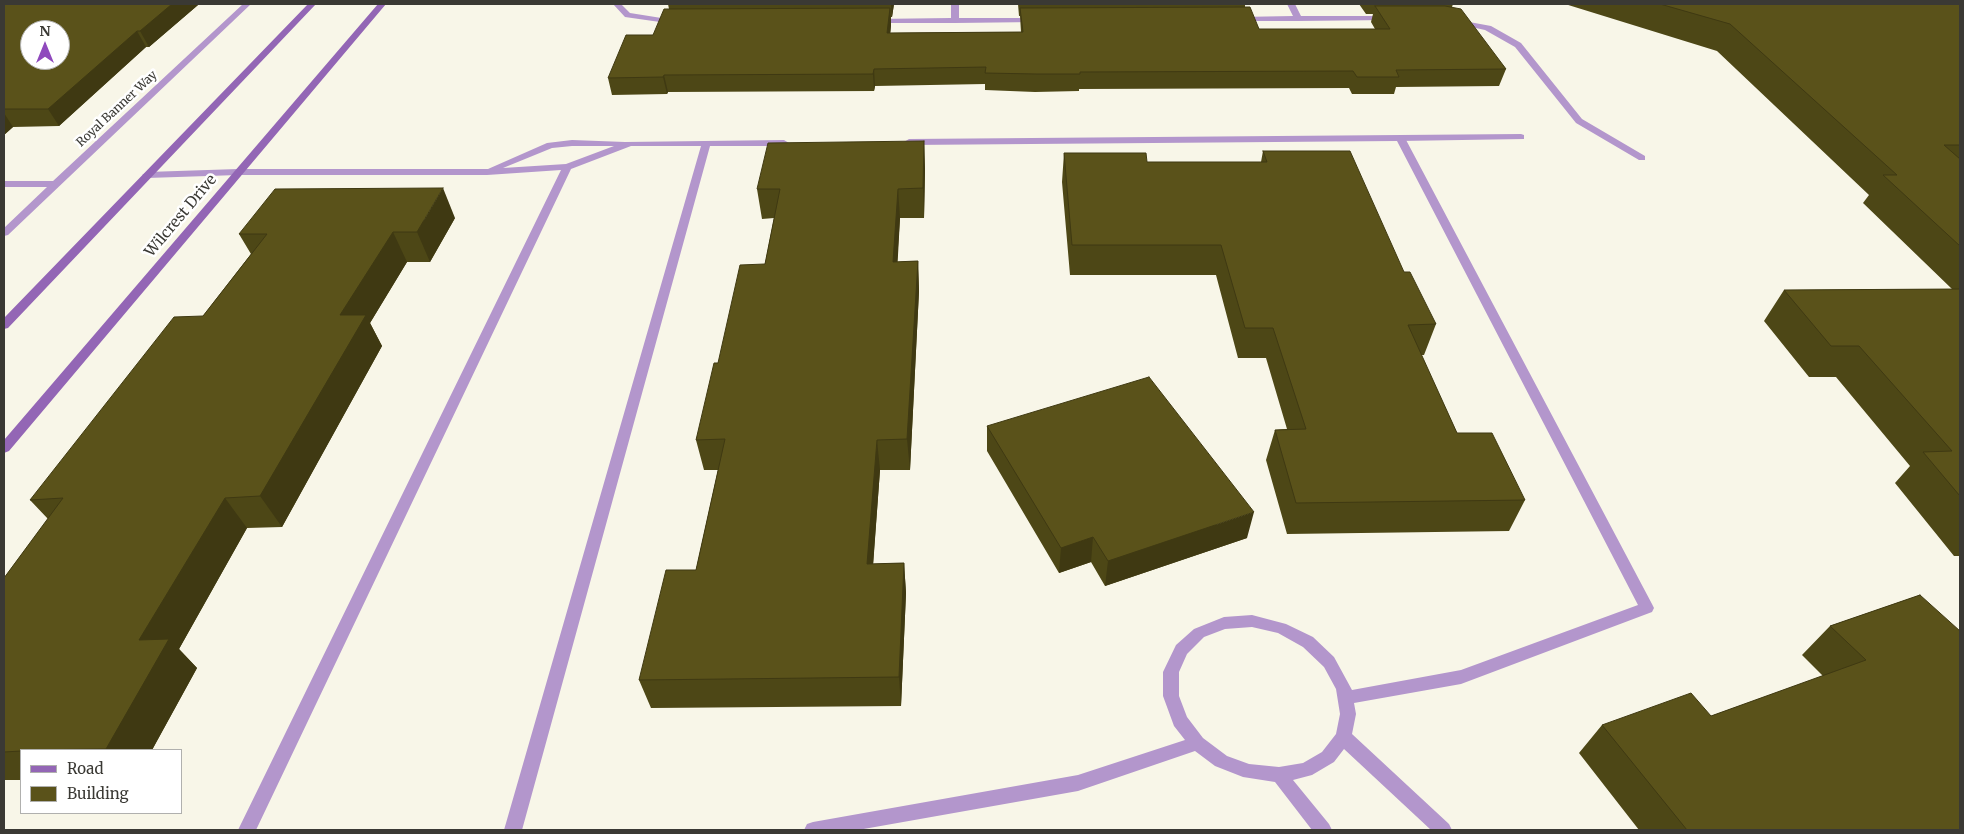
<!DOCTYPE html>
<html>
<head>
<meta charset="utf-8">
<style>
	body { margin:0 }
	#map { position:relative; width:1964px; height:834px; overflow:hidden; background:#f8f6e8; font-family:Merriweather,serif }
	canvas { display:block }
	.frame { position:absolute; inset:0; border:5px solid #3a3934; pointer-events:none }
	.legend { position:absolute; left:20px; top:749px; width:162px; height:65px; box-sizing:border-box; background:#fff; border:1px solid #b0b0ae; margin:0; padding:6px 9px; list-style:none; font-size:15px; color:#3a3934 }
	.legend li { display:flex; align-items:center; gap:10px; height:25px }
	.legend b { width:25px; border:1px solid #b0b0ae }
	.north { position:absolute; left:20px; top:20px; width:50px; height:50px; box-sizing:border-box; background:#fff; border:1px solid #b0b0ae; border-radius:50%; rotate:0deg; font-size:14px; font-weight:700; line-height:20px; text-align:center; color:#3a3934 }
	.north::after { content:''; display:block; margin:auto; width:18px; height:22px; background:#8f49bd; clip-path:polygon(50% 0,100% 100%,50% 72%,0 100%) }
</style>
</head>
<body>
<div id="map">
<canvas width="1964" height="834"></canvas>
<div class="frame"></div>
<ul class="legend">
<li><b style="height:6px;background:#9366b5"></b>Road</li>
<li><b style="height:14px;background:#5a521a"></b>Building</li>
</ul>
<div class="north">N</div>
</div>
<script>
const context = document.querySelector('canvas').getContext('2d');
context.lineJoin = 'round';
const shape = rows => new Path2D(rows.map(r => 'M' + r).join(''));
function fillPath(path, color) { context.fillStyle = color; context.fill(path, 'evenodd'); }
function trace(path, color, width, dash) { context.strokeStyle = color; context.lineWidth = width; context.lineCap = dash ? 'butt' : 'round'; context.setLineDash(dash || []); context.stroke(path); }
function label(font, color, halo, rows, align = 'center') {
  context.font = font + ' Merriweather,serif'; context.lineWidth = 5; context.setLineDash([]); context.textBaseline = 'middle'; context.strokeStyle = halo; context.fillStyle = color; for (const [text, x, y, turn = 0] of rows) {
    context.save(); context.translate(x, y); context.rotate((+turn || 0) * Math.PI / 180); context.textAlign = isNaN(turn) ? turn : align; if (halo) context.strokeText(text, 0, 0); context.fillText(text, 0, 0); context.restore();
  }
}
const lane = shape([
	[1521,134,1524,135,1524,139,1400,141,1395,138,1400,135,1521,134]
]);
const street = shape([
	[243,4,251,4,8,235,4,236,4,228,47,187,4,187,4,181,53,181,243,4],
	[613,4,621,4,630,13,674,20,678,22,674,24,625,17,613,4],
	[951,4,959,4,959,18,1037,18,1041,20,1037,22,955,23,874,23,870,21,874,19,951,18,951,4],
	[1287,4,1295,4,1301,16,1389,16,1393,18,1389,20,1298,21,1239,21,1235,19,1239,17,1293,16,1287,4],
	[1453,19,1491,26,1521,43,1582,119,1645,156,1645,160,1639,160,1576,123,1515,47,1485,30,1453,23,1453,19],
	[1400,135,1405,138,1652,604,1654,608,1652,612,1461,684,1354,703,1356,714,1352,734,1449,824,1452,830,1431,830,1344,749,1334,762,1312,775,1293,780,1329,824,1332,830,1312,830,1275,782,1243,777,1215,766,1195,751,1078,791,858,830,804,830,807,824,813,822,1078,775,1185,740,1174,726,1163,696,1163,672,1176,645,1194,629,1224,617,1252,615,1286,624,1313,637,1334,657,1352,690,1461,670,1638,605,1397,141,909,145,904,142,909,139,1400,135],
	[1252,627,1278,633,1303,647,1324,667,1336,689,1340,714,1336,734,1322,752,1303,763,1279,767,1249,764,1227,756,1203,738,1187,717,1179,696,1179,672,1187,654,1204,637,1225,629,1252,627],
	[572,140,625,142,784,140,789,143,784,146,710,146,522,830,504,830,701,146,631,146,571,169,256,830,238,830,561,170,487,175,238,175,147,178,142,175,147,172,238,169,488,169,547,143,572,140],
	[572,146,614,146,566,164,503,168,552,148,572,146]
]);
const secondary = shape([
	[308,4,316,4,8,328,4,329,4,318,308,4],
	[378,4,386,4,9,451,4,453,4,440,378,4]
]);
const wall = shape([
	[4,4,198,5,149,47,146,47,59,126,13,127,4,135],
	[668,4,894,4,892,17,891,17,891,25,890,33,1021,32,1020,16,1019,16,1018,4,1245,4,1245,7,1259,29,1375,29,1371,22,1373,14,1366,14,1359,4,1453,4,1452,7,1506,69,1499,86,1396,87,1394,94,1352,94,1349,88,1079,89,1079,91,1035,92,985,90,985,84,875,86,874,91,668,92,667,94,612,95,608,78,653,35,669,9],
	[1565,4,1960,4,1960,556,1954,556,1895,483,1910,466,1836,377,1809,377,1764,321,1784,290,1952,289,1863,203,1869,195,1717,51],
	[924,141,925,170,924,218,900,218,897,262,918,261,919,291,910,470,880,470,873,564,904,563,906,593,901,706,651,708,639,680,696,570,718,470,704,470,696,440,718,363,765,264,774,218,762,219,757,189],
	[1263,151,1404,272,1436,324,1424,355,1421,355,1457,433,1525,500,1509,531,1287,534,1266,460,1275,430,1287,429,1266,358,1238,358,1216,275,1070,275,1062,182,1064,153,1147,162,1261,162],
	[455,218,430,262,407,262,370,323,382,346,282,527,247,528,179,649,197,668,152,750,21,750,21,780,4,780,4,578,48,519,30,500,203,316,251,254,239,234],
	[987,426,1247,538,1105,586,1091,562,1059,573,987,451],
	[1920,595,1960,830,1639,830,1579,753,1602,725,1711,716,1823,676,1802,655,1830,626]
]);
const shadedWall = shape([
	[172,4,197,4,198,5,149,47,140,31],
	[891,4,894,4,892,17],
	[890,8,891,25,889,50,887,33],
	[137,31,146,47,59,126,48,109],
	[874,69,875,86,874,91,873,74],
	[664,75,668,92,667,94,663,77],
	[4,113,13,127,4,135],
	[924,141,925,170,924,218,923,188],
	[443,188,455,218,430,262,417,232],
	[898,189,900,218,896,292,893,262],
	[393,232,407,262,370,323,382,346,282,527,260,496,340,315],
	[918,261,919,291,910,470,907,439],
	[877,440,880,470,871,594,867,564],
	[225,498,247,528,179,649,197,668,152,750,108,750,106,749,139,640],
	[1254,512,1247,538,1105,586,1108,561],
	[1093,537,1091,562,1059,573,1061,548],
	[904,563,906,593,901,706,899,677]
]);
const building = shape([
	[4,4,172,4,140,31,137,31,48,109,4,109,4,4],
	[30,30,60,30,60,60,30,60,30,30],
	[1660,4,1960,4,1960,145,1944,145,1960,159,1960,246,1883,175,1897,175,1730,24,1660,4],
	[1375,6,1445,6,1461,9,1506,69,1396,70,1399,77,1357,77,1353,71,1080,72,1080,74,1036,74,985,73,986,67,874,69,873,74,664,75,663,77,608,78,626,35,653,35,664,9,890,8,887,33,1023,32,1020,8,1250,7,1259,29,1390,29,1375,6],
	[924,141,923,188,898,189,893,262,918,261,907,439,877,440,867,564,904,563,899,677,639,680,666,570,696,570,725,439,696,440,714,363,718,363,740,265,765,264,780,189,757,189,768,143,924,141],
	[1263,151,1350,151,1404,272,1410,272,1436,324,1408,325,1457,433,1492,433,1525,500,1296,503,1275,430,1306,429,1273,328,1245,328,1221,245,1072,245,1064,153,1146,153,1147,162,1267,162,1263,151],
	[443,188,417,232,393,232,340,315,366,315,260,496,225,498,139,640,169,639,106,749,21,750,21,751,4,752,4,578,63,498,30,500,174,317,203,316,267,234,239,234,275,189,443,188],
	[1960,289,1960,496,1923,452,1952,451,1859,346,1831,346,1784,290,1960,289],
	[1149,377,1254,512,1108,561,1093,537,1061,548,987,426,1149,377],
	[1920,595,1960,631,1960,830,1687,830,1602,725,1691,693,1711,716,1866,660,1830,626,1920,595]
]);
const farStreetnames = [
	["Royal Banner Way",117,109,-43]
];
const streetNames = [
	["Wilcrest Drive",181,216,-50]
];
fillPath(lane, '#b396cc');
fillPath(street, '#b396cc');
fillPath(secondary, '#9366b5');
fillPath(wall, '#4d4716');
fillPath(shadedWall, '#3f3912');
fillPath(building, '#5a521a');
trace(building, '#3f3912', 1);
label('12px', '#3a3934', '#fff', farStreetnames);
label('15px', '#3a3934', '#fff', streetNames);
</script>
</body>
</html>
